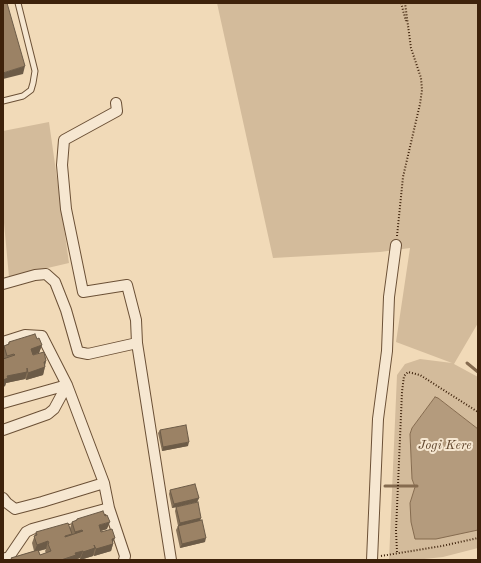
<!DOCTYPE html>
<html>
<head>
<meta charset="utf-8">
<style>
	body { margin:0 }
	#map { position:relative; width:481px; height:563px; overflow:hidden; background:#f1dab8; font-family:"Old Standard TT",serif }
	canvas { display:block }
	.frame { position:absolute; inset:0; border:4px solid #3e220b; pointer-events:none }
</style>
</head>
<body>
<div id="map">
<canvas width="481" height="563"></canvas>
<div class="frame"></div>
</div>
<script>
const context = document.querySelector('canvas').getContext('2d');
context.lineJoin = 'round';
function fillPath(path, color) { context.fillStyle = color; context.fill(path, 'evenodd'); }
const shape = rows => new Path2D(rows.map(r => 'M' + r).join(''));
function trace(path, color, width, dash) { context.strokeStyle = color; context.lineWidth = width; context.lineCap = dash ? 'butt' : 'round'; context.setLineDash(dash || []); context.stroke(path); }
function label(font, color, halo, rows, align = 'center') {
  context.font = font + ' "Old Standard TT",serif'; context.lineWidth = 4; context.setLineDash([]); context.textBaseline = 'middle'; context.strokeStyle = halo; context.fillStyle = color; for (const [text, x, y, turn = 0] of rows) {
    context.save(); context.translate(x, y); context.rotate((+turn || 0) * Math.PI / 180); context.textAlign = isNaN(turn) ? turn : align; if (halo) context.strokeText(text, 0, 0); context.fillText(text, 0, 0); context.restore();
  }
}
const green = shape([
	[217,3,478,3,478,323,454,364,478,377,478,429,438,398,435,397,412,428,410,434,412,479,415,487,410,503,468,532,478,530,478,548,443,557,415,560,389,560,397,375,405,364,420,359,452,363,396,342,410,248,380,252,273,258],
	[49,122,69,263,9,277,3,212,3,131]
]);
const water = shape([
	[435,397,438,398,478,429,478,530,436,539,415,539,411,522,410,503,415,487,412,479,410,434,412,428,435,397]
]);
const stream = shape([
	[467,363,478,372],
	[385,486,417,486]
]);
const path = shape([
	[401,3,406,21],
	[397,236,403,177,420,104,422,90,421,78,411,48,405,3],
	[397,552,396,531,402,392,404,376,408,372,420,375,478,412],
	[381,556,442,546,478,538]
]);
const lane = shape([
	[3,101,23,96,31,90,33,83,35,71,18,3]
]);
const street = shape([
	[116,103,117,111,64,140,62,165,66,209,83,292,127,285,136,320,137,343,171,560],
	[3,284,35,275,46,274,55,282,66,310,78,352,88,354,137,343],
	[3,342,25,335,42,336,67,385,104,483,109,508,125,556,124,560],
	[3,403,67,385],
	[3,430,48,414,54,409,67,385],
	[3,498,7,503,15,509,42,502,104,483],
	[3,559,9,557,26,532,32,529,109,508],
	[372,560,378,419,387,351,389,297,396,245]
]);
const wall = shape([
	[37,339,42,345,39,353,33,355,46,361,43,375,26,380,25,378,25,379,6,383,5,386,3,387,3,347,4,346,8,344,9,342],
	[160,430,188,446,162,451,158,433],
	[170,490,199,498,197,502,172,508,169,494],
	[176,507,201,518,200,520,205,542,180,548,176,530,178,526,175,511],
	[77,519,107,529,101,531,113,542,113,544,111,551,94,556,93,555,93,556,80,560,80,558,74,560,11,560,11,558,34,551,32,543,36,532,70,528,72,522,76,521],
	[46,549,45,551,46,553,40,555,39,551]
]);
const shadedWall = shape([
	[25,66,23,74,3,79,3,73],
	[42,345,39,353,28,356,31,349],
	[46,361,44,368,45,367,43,375,26,380,28,373,44,362],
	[27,372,25,379,6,383,5,386,3,387,3,380,7,376],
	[189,442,188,446,162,451,163,447],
	[199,498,197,502,172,508,174,504],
	[201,518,200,521,178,526,180,523],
	[110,522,107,529,97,532,99,525],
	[82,530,80,538,72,540,75,532],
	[115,538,112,544,113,544,111,551,94,556,96,549,112,539],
	[206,538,205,542,180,548,182,544],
	[48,541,46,549,34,552,37,545],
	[95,548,93,556,80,560,83,552],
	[83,551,80,558,74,560,61,560,75,553]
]);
const building = shape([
	[3,3,7,3,25,66,3,73,3,3],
	[35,334,37,339,39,338,42,345,31,349,33,355,44,352,46,361,44,362,45,367,28,373,27,368,27,372,7,376,8,378,3,380,3,359,15,355,14,354,7,356,4,346,9,344,9,342,35,334],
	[186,425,189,442,163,447,160,430,186,425],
	[195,484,199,498,174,504,170,490,195,484],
	[198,502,201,518,180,523,176,507,198,502],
	[103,511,105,516,107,515,110,522,99,525,101,532,112,529,115,538,112,539,113,544,96,549,94,545,95,548,83,552,83,551,75,553,76,555,61,560,12,560,11,558,38,550,40,555,51,551,48,544,49,543,48,541,37,545,34,536,37,535,36,532,68,523,72,534,65,536,65,537,83,531,82,530,75,532,72,522,77,520,77,519,103,511],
	[202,520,206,538,182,544,178,526,202,520]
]);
const waterNames = [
	["Jogi Kere",445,446]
];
fillPath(green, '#d3bb9b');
fillPath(water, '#b49b7d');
trace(water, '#856b4f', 1);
trace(stream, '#856b4f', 3);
trace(lane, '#6b5036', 7);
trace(street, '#6b5036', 12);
trace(path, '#3e220b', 2, [1, 2]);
trace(lane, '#f6e7d1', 5);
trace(street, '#f6e7d1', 10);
fillPath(wall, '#857057');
fillPath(shadedWall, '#6c5b47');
fillPath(building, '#9b8265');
trace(building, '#6c5b47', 1);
label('italic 13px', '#61462d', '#f6e7d1', waterNames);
</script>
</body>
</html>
